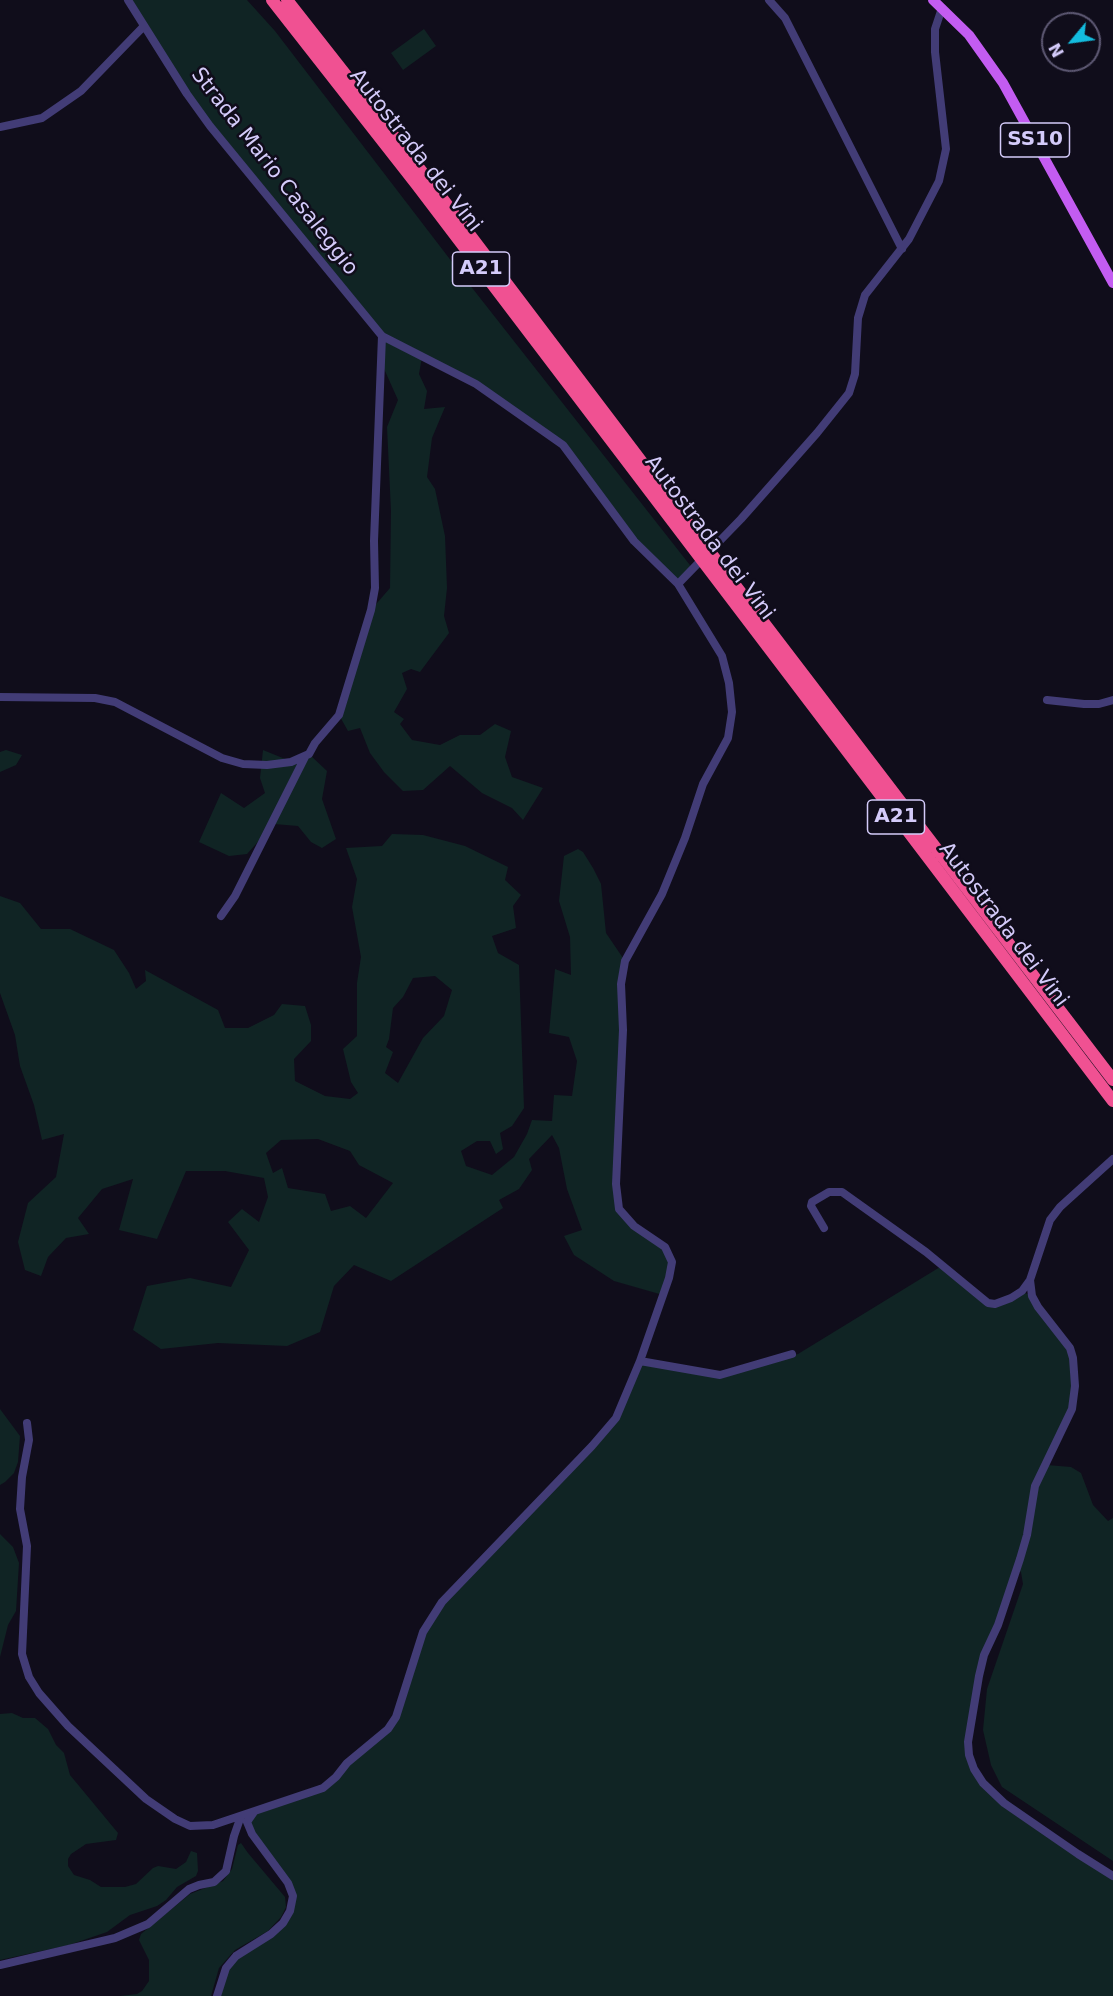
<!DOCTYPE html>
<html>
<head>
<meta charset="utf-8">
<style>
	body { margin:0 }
	#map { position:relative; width:1113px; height:1996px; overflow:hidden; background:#100d1b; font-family:"DejaVu Sans",sans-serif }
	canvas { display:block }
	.north { position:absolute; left:1041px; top:12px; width:60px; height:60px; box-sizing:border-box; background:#100d1b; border:2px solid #5e5974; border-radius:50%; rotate:241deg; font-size:16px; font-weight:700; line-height:24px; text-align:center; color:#d4cbfa }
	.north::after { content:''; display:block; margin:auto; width:21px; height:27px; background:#13bcde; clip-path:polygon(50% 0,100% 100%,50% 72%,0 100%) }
</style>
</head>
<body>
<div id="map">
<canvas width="1113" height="1996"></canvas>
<div class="north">N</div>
</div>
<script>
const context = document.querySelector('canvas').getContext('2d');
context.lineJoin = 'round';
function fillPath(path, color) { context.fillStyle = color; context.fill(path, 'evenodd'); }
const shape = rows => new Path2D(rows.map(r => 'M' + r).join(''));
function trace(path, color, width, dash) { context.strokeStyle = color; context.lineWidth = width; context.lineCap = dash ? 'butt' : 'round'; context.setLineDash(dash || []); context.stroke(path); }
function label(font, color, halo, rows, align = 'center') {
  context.font = font + ' "DejaVu Sans",sans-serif'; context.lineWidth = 5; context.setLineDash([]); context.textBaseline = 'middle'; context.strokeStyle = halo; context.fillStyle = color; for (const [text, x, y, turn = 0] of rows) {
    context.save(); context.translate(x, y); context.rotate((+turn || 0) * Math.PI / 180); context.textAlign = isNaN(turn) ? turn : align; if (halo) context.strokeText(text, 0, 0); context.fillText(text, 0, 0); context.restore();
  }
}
const green = shape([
	[128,0,247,0,275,31,462,275,693,569,678,584,634,541,563,445,476,384,422,357,419,374,427,391,424,409,445,407,432,438,427,477,435,489,445,536,447,588,444,616,449,633,420,672,411,669,402,673,407,689,394,712,404,719,400,724,412,740,440,745,460,735,480,735,495,724,511,731,505,757,512,777,543,788,523,820,512,808,482,793,450,766,423,790,403,791,384,772,370,753,360,728,348,731,339,715,371,610,390,588,391,511,387,427,398,400,381,362,382,336,210,126],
	[424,29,436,46,403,70,391,53],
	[6,750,22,755,16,765,0,772,0,752],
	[263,750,295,763,309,754,327,771,322,799,336,839,322,848,311,842,298,826,274,824,247,854,229,856,199,842,221,793,244,808,265,793,260,778],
	[392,834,423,835,465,846,508,867,505,880,521,895,513,906,516,928,492,936,498,953,519,965,524,1108,512,1126,500,1133,503,1149,496,1154,490,1141,477,1141,461,1151,466,1166,492,1175,514,1157,527,1134,532,1120,552,1121,554,1095,572,1096,577,1061,569,1037,549,1033,555,969,571,975,570,937,559,901,564,856,578,849,583,852,593,868,601,884,606,933,625,961,619,1209,665,1247,672,1262,663,1295,614,1281,574,1255,564,1236,582,1230,567,1189,559,1148,552,1135,529,1159,532,1170,519,1189,499,1200,503,1208,391,1281,354,1265,334,1286,320,1332,287,1346,218,1343,161,1349,133,1330,147,1286,190,1278,231,1287,249,1250,228,1222,242,1209,259,1222,268,1197,264,1178,225,1171,186,1171,157,1239,119,1230,133,1179,102,1189,78,1218,89,1234,66,1238,48,1257,41,1276,25,1270,18,1242,28,1203,56,1177,64,1134,42,1140,34,1105,20,1066,15,1035,0,993,0,896,20,903,41,929,70,929,114,950,129,973,136,989,146,981,145,970,218,1010,225,1028,248,1028,274,1015,282,1004,305,1006,311,1025,311,1041,294,1059,295,1081,325,1096,350,1099,358,1093,351,1082,343,1049,357,1036,357,983,361,957,352,907,357,879,346,848,382,846],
	[435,976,452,990,444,1016,423,1038,398,1083,385,1073,393,1052,386,1047,389,1039,393,1008,403,997,413,978],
	[318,1139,350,1151,359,1165,393,1183,366,1218,350,1206,331,1211,325,1194,288,1188,282,1168,273,1173,266,1153,281,1140],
	[940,1267,987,1306,1025,1293,1032,1296,1070,1348,1072,1409,1047,1465,1071,1467,1081,1473,1093,1505,1108,1521,1113,1518,1113,1861,1002,1787,991,1765,983,1730,987,1689,1023,1584,1021,1572,1017,1570,984,1655,968,1742,983,1783,1113,1876,1113,1996,217,1996,226,1968,283,1923,293,1896,247,1822,254,1812,323,1788,388,1729,423,1632,442,1602,616,1418,640,1361,720,1375,798,1354],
	[0,1409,20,1436,18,1462,14,1473,5,1482,0,1485],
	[0,1534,13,1547,19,1563,16,1611,8,1625,0,1657],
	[12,1713,23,1718,35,1718,48,1729,56,1745,64,1753,70,1775,118,1833,116,1840,86,1844,71,1854,68,1859,68,1866,74,1875,90,1880,101,1887,125,1887,136,1884,153,1868,158,1866,176,1869,186,1862,191,1851,197,1853,198,1871,196,1876,177,1887,166,1900,157,1906,130,1915,107,1932,69,1945,0,1960,0,1714],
	[241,1843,248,1853,285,1897,286,1907,281,1917,268,1931,235,1950,219,1968,211,1996,120,1996,137,1994,142,1991,149,1981,149,1960,139,1940,141,1934,190,1894,223,1881,232,1869,238,1845]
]);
const minor = shape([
	[769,0,785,18,902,249],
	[0,127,42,118,81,91,144,26],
	[678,584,741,519,817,433,849,393,855,374,858,318,865,295,909,239,939,181,946,149,935,52,935,29,942,8],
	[0,697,95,698,115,702,222,758,243,764,267,765,291,762,309,754,315,743,339,715,371,610,375,588,374,541,382,336],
	[1047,700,1084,704,1099,704,1113,700],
	[221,916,235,896,305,757],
	[1113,1159,1060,1207,1050,1220,1030,1280,1032,1296,1038,1307,1070,1348,1073,1358,1075,1386,1072,1409,1035,1486,1027,1535,1020,1559,998,1625,984,1655,979,1676,968,1742,969,1755,974,1769,983,1783,1004,1803,1078,1854,1113,1876],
	[824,1228,811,1206,812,1202,829,1192,842,1192,926,1252,988,1303,995,1304,1011,1298,1022,1291,1030,1280],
	[640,1361,720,1375,792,1354],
	[27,1423,29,1440,22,1477,20,1509,27,1546,22,1654,29,1677,39,1693,68,1726,146,1799,175,1819,190,1826,213,1825,323,1788,336,1777,347,1763,388,1729,396,1717,423,1632,442,1602,592,1446,616,1418,640,1361,669,1278,672,1262,665,1247,634,1226,619,1209,616,1184,623,1030,621,984,625,961,662,894,685,838,703,784,728,738,732,712,729,683,722,656,678,584,634,541,563,445,476,384,382,336,210,126,187,94,128,0],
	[0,1965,115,1938,148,1924,189,1889,199,1885,214,1882,226,1871,234,1836,241,1816],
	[217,1996,226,1968,236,1956,271,1934,283,1923,290,1911,293,1896,288,1883,252,1834,247,1822,254,1812]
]);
const major = shape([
	[933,0,969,35,1003,83,1113,283]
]);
const highway = shape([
	[272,0,417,185,1113,1101],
	[287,0,426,177,726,573,1113,1080]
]);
const shields = [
	[1035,140,69],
	[481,269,57],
	[896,817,57]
];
const shieldNames = [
	["SS10",1035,140],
	["A21",481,269],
	["A21",896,817]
];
const streetNames = [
	["Autostrada dei Vini",415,151,52],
	["Strada Mario Casaleggio",274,172,52],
	["Autostrada dei Vini",709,538,53],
	["Autostrada dei Vini",1003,925,53]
];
fillPath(green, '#102424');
trace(minor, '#423c76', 8);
trace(major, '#c35cf1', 10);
trace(highway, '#f05192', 12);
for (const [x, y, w] of shields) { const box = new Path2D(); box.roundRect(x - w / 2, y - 17, w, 34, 4.5); context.fillStyle = '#100d1b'; context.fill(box); trace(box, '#d4cbfa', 1.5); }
label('bold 20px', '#d4cbfa', null, shieldNames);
label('21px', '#d4cbfa', '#100d1b', streetNames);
</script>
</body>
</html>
